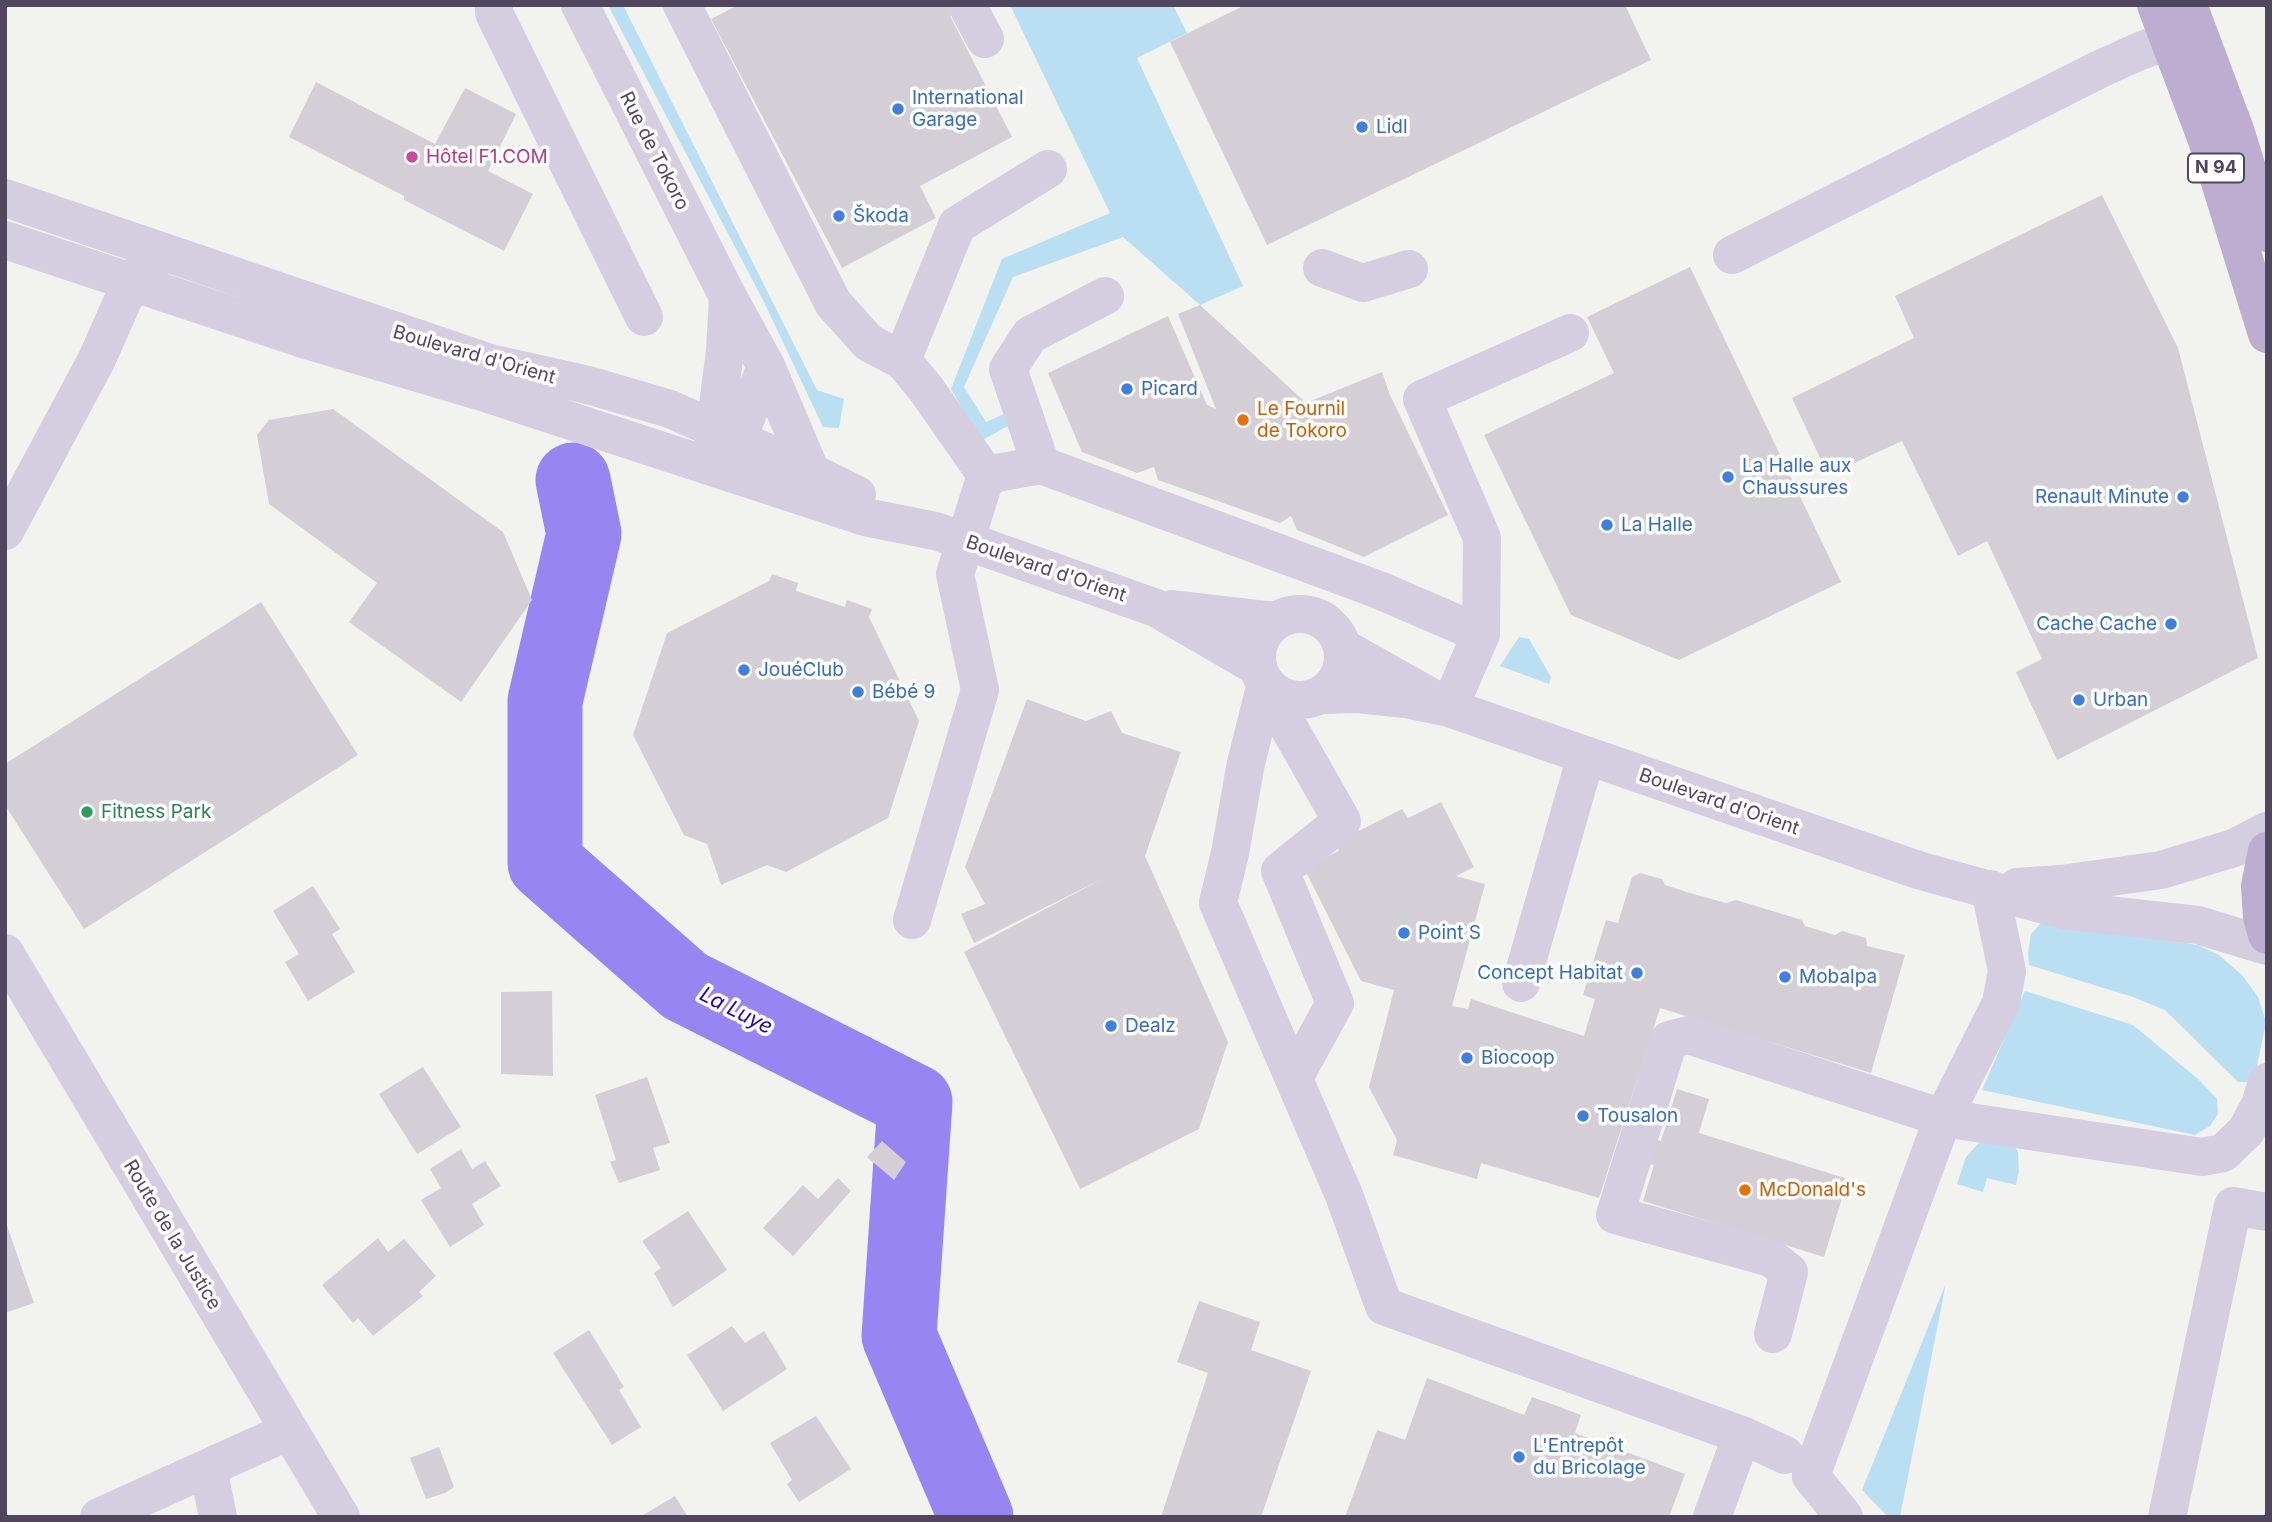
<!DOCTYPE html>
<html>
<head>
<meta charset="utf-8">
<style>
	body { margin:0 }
	#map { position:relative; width:2272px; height:1522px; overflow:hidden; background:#f2f2ef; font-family:Inter,sans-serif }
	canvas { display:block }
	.frame { position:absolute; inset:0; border:7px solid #50465e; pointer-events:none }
</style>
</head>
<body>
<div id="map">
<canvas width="2272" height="1522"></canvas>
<div class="frame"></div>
</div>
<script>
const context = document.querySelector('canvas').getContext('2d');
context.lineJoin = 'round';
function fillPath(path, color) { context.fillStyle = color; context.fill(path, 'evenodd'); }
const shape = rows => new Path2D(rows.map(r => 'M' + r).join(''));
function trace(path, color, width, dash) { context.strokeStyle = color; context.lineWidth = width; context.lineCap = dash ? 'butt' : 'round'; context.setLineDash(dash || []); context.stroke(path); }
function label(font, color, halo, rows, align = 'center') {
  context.font = font + ' Inter,sans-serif'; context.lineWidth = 7; context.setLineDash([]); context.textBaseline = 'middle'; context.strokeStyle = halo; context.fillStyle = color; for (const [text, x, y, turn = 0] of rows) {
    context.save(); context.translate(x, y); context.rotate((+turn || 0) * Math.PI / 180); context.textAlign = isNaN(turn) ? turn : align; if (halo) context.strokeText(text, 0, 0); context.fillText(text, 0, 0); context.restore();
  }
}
const green = shape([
	[608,5,623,5,817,390,844,399,839,428,823,427,765,304],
	[1010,5,1173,5,1187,33,1137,58,1243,286,1200,305,1123,237,1013,277,964,387,986,422,1008,412,1013,423,981,441,951,389,1002,259,1110,213],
	[1519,637,1529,639,1551,677,1549,684,1500,666],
	[2041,923,2105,930,2198,945,2219,955,2242,975,2258,997,2266,1022,2257,1066,2249,1082,2238,1082,2165,1010,2133,997,2029,965,2028,953,2031,934],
	[2025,991,2133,1025,2198,1079,2217,1099,2218,1114,2210,1126,2195,1135,1982,1090],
	[1991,1138,2014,1145,2018,1152,2019,1171,2016,1185,1987,1178,1983,1192,1957,1184,1966,1157,1978,1144],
	[1946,1283,1900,1517,1888,1517,1862,1490]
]);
const river = shape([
	[573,480,584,534,545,701,545,863,685,986,915,1102,899,1336,976,1517]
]);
const building = shape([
	[738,5,957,5,960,11,950,16,1012,137,920,186,936,218,842,268,711,19],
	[1245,5,1625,5,1651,60,1267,245,1170,42],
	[316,82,435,144,465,88,516,114,488,171,533,194,504,251,404,200,404,196,289,137],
	[2102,195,2178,348,2258,658,2057,760,2016,672,2042,659,1987,541,1958,556,1902,441,1828,475,1792,398,1914,338,1895,296],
	[1690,267,1841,582,1679,660,1571,615,1484,435,1614,373,1587,317],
	[1200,305,1306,403,1382,372,1390,395,1448,515,1364,557,1297,530,1291,516,1280,523,1158,480,1154,467,1137,473,1082,452,1048,373,1168,316,1207,405,1216,409,1178,314],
	[333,409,503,532,532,600,461,702,349,622,377,583,269,504,257,435,269,420],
	[772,574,798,583,796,591,845,607,847,600,872,609,869,617,919,721,888,818,786,872,767,865,721,885,707,844,684,835,633,735,667,633,769,581],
	[261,602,358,755,84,929,5,805,5,764],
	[1027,699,1086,721,1111,711,1122,733,1181,752,1145,856,1228,1042,1199,1129,1080,1189,964,952,1104,878,974,943,961,914,985,904,965,867],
	[1441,802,1474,867,1456,876,1485,884,1452,1006,1468,1009,1471,999,1584,1036,1595,999,1583,995,1606,920,1618,923,1632,877,1640,873,1662,879,1665,885,1690,893,1726,903,1736,900,1802,920,1805,926,1835,935,1842,931,1866,938,1867,946,1905,955,1871,1073,1660,1008,1599,1198,1481,1163,1477,1179,1393,1155,1397,1140,1369,1087,1394,990,1361,981,1304,868,1339,851,1335,843,1402,809,1408,818],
	[313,886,340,929,332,934,355,972,308,1001,285,962,299,954,273,911],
	[552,991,553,1076,501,1074,501,992],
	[423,1067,461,1127,417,1154,379,1094],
	[647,1077,670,1143,653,1148,660,1170,619,1183,610,1162,616,1160,595,1095],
	[1677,1089,1709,1099,1699,1133,1848,1179,1824,1257,1643,1201,1654,1165,1643,1162,1655,1139,1661,1141],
	[882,1141,906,1162,894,1180,867,1157],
	[461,1149,472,1169,485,1161,501,1186,472,1204,484,1225,450,1247,421,1200,441,1188,430,1169],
	[838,1178,851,1191,793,1256,763,1228,803,1185,818,1199],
	[688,1211,727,1270,673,1307,654,1273,661,1268,642,1241],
	[5,1220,34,1303,5,1313],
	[378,1238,388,1252,404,1239,436,1276,419,1292,423,1296,373,1336,358,1318,353,1323,322,1285],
	[1199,1301,1260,1322,1251,1350,1311,1371,1261,1517,1161,1517,1208,1373,1177,1362],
	[732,1326,745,1343,764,1331,787,1369,723,1411,687,1355],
	[589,1330,624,1387,619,1390,641,1427,612,1445,553,1353],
	[1427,1378,1524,1415,1532,1397,1546,1402,1581,1415,1575,1433,1685,1474,1669,1517,1345,1517,1377,1430,1405,1440],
	[816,1416,851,1469,799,1502,787,1484,792,1480,770,1443],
	[439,1447,454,1487,445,1493,426,1499,410,1458],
	[675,1496,688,1517,640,1517]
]);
const minor = shape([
	[494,5,494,13,644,317],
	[580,5,728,297,766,366,811,472],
	[682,5,833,303,869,343,902,360,926,389,986,475,955,574,980,690,912,920],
	[967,5,985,39],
	[5,198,490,363,588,385,670,409,811,472,857,495],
	[5,240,303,339,479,391,865,517,935,531,966,541,1156,608,1258,667],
	[1732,255,2100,69,2140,51,2171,40],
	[1322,268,1363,283,1409,269],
	[902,360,957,225,1048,169],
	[715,447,738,439,766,366],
	[712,452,725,351,728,297],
	[1041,465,1008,369,1030,335,1105,296],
	[986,475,1041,465,1379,590,1481,634,1449,708],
	[5,531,97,359,131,282,143,269,149,270],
	[1172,609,1276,621],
	'1257 657a43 43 0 1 1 86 0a43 43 0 1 1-86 0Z',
	[1481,634,1482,538,1422,399,1570,333],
	[1342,647,1429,696],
	[1266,683,1246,763,1230,853,1218,903,1344,1195,1384,1306,1742,1435,1785,1455],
	[1320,695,1358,694,1405,699,1449,708,1918,870,2062,910,2198,925,2267,946],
	[1288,726,1342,821,1280,871,1335,1003,1294,1078],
	[2017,887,2061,884,2161,870,2234,848,2267,831],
	[5,953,341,1517],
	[1521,983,1586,756],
	[1773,1334,1789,1272,1771,1258,1615,1215,1669,1040,1688,1035,1943,1118,2202,1157,2223,1153,2246,1131,2260,1105,2267,1082],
	[208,1468,218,1517],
	[99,1517,289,1431],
	[1712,1517,1742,1435],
	[1844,1517,1811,1476,1943,1118,2001,1003,2007,971,1990,889],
	[2167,1517,2233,1206,2267,1212]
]);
const major = shape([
	[2156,5,2207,140,2267,334],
	[2188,5,2235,130,2267,233],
	[2267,851,2260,886,2262,917,2267,935]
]);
const markers = [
	[898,109,7,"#3f7fe0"],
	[1362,127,7,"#3f7fe0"],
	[412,157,7,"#d1479c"],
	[839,216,7,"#3f7fe0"],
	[1127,389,7,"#3f7fe0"],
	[1243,420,7,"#e8710a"],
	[1728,477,7,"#3f7fe0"],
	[2183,497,7,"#3f7fe0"],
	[1607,525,7,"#3f7fe0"],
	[2171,624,7,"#3f7fe0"],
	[744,670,7,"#3f7fe0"],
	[858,692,7,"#3f7fe0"],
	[2079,700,7,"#3f7fe0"],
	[87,812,7,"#2e9e5b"],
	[1404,933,7,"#3f7fe0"],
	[1637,973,7,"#3f7fe0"],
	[1785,977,7,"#3f7fe0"],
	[1111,1026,7,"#3f7fe0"],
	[1467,1058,7,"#3f7fe0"],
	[1583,1116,7,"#3f7fe0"],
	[1745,1190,7,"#e8710a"],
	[1519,1457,7,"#3f7fe0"]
];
const shields = [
	[2216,168,56]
];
const shieldNames = [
	["N 94",2216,168]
];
const shopNames = [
	["International",912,98],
	["Garage",912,120],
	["Lidl",1376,127],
	["Škoda",853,216],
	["Picard",1141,389],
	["La Halle aux",1742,466],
	["Chaussures",1742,488],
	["Renault Minute",2169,497,"right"],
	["La Halle",1621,525],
	["Cache Cache",2157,624,"right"],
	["JouéClub",758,670],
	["Bébé 9",872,692],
	["Urban",2093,700],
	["Point S",1418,933],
	["Concept Habitat",1623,973,"right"],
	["Mobalpa",1799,977],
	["Dealz",1125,1026],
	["Biocoop",1481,1058],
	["Tousalon",1597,1116],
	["L'Entrepôt",1533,1446],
	["du Bricolage",1533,1468]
];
const streetNames = [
	["Rue de Tokoro",654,151,63],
	["Boulevard d'Orient",474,355,16],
	["Boulevard d'Orient",1046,569,19],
	["Boulevard d'Orient",1719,802,19],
	["Route de la Justice",172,1235,59]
];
const hotelNames = [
	["Hôtel F1.COM",426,157]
];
const foodNames = [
	["Le Fournil",1257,409],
	["de Tokoro",1257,431],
	["McDonald's",1759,1190]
];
const leisureNames = [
	["Fitness Park",101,812]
];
const waterNames = [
	["La Luye",736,1011,27]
];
fillPath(green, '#bbdff2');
trace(river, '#9785f2', 75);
fillPath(building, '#d4cfd7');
trace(minor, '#d5cde0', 38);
trace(major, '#bdadd0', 38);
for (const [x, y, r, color] of markers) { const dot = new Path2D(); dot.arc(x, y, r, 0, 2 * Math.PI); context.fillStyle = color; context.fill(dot); trace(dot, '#fff', 2.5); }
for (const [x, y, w] of shields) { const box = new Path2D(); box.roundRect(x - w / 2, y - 14.5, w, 29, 5); context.fillStyle = '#fff'; context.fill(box); trace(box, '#50465e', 2); }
label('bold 18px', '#50465e', null, shieldNames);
label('19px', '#366cbe', '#fff', shopNames, 'left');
label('19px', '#50465e', '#fff', streetNames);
label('19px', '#b23c85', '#fff', hotelNames, 'left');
label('19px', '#c56008', '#fff', foodNames, 'left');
label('19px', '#27864d', '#fff', leisureNames, 'left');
label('italic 21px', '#2102b5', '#fff', waterNames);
</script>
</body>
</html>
